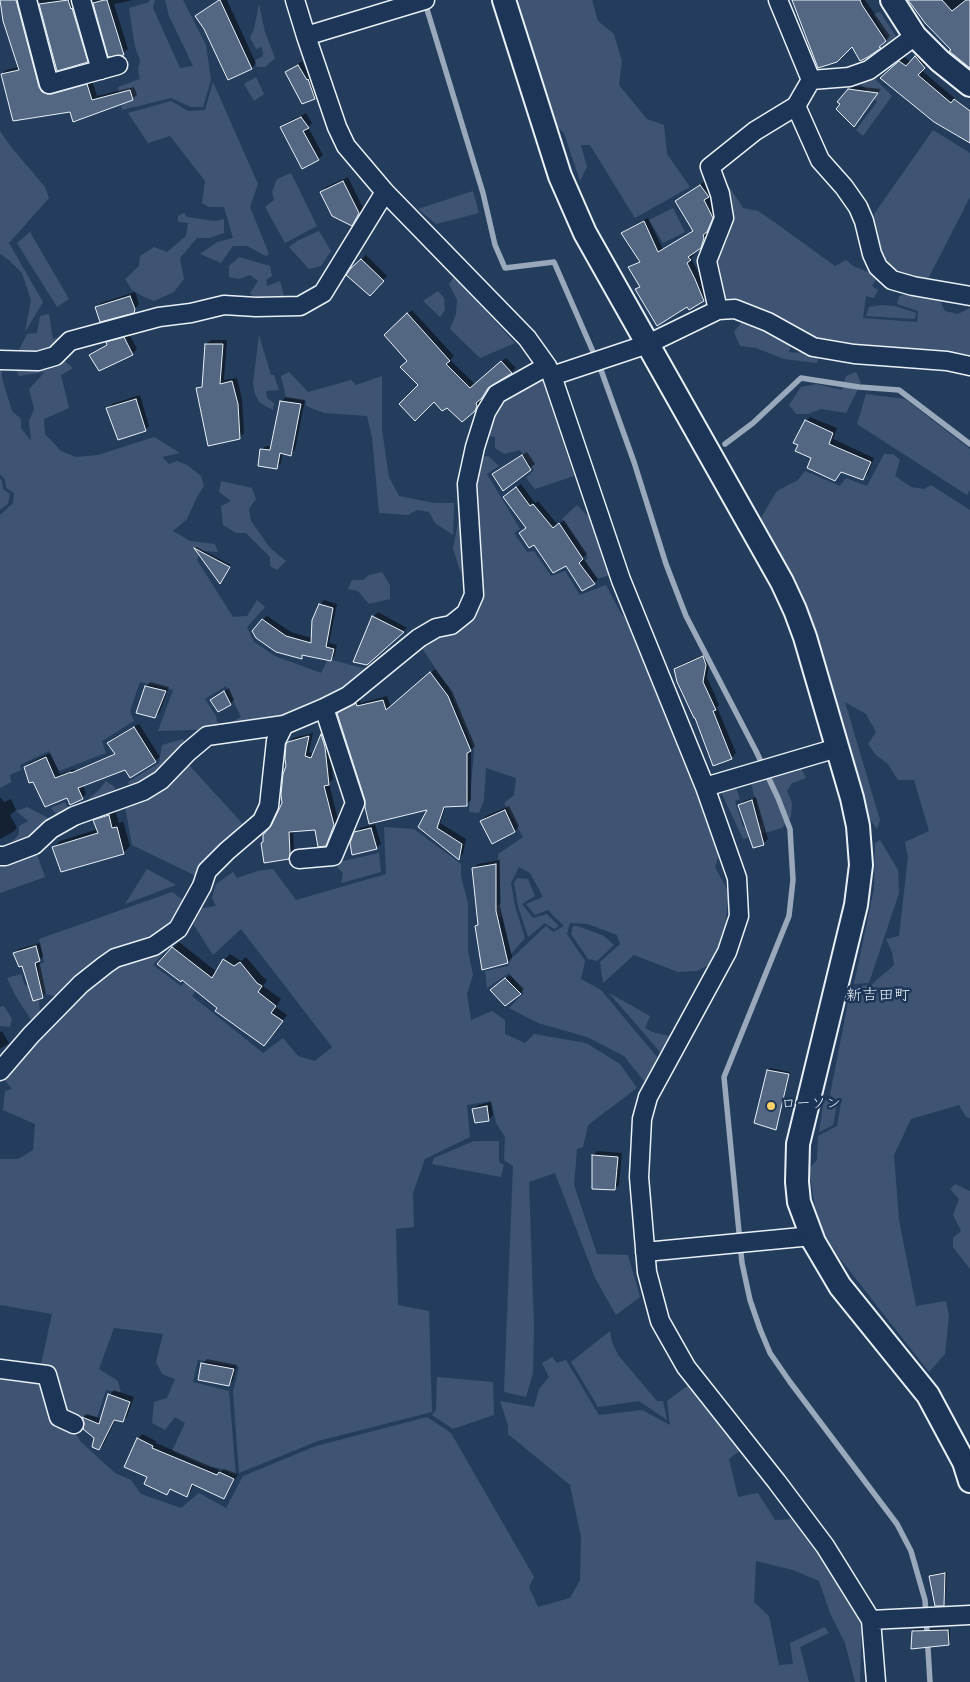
<!DOCTYPE html>
<html>
<head>
<meta charset="utf-8">
<style>
	body { margin:0 }
	canvas { display:block; background:#253d5d }
</style>
</head>
<body>
<canvas width="970" height="1682"></canvas>
<script>
const context = document.querySelector('canvas').getContext('2d');
context.lineJoin = 'round';
function fillPath(path, color) { context.fillStyle = color; context.fill(path, 'evenodd'); }
const shape = rows => new Path2D(rows.map(r => 'M' + r).join(''));
function trace(path, color, width, dash) { context.strokeStyle = color; context.lineWidth = width; context.lineCap = dash ? 'butt' : 'round'; context.setLineDash(dash || []); context.stroke(path); }
function label(font, color, halo, rows, align = 'center') {
  context.font = font + ' "Gochi Hand","Klee One",sans-serif'; context.lineWidth = 5; context.setLineDash([]); context.textBaseline = 'middle'; context.strokeStyle = halo; context.fillStyle = color; for (const [text, x, y, turn = 0] of rows) {
    context.save(); context.translate(x, y); context.rotate((+turn || 0) * Math.PI / 180); context.textAlign = isNaN(turn) ? turn : align; if (halo) context.strokeText(text, 0, 0); context.fillText(text, 0, 0); context.restore();
  }
}
const green = shape([
	[149,0,155,0,153,8,180,68,193,66,169,16,165,0,183,0,206,45,211,80,203,107,191,107,171,98,122,110,118,87,140,79,138,69,140,60,135,47,129,8,149,2],
	[518,0,592,0,598,21,614,34,622,61,619,85,647,119,664,125,667,154,690,187,635,218,590,145,581,145,587,167,580,181,564,133,553,122],
	[259,4,265,32,275,58,265,67,257,67,254,61,263,56,262,47,256,49,250,38,254,29],
	[880,12,897,38,884,50,880,48,888,40,873,14],
	[256,77,264,94,254,101,244,84],
	[875,79,892,96,863,136,856,130,877,102,860,83],
	[213,82,258,184,250,207,269,254,266,256,247,246,233,246,221,263,200,254,217,242,233,238,224,207,209,207,202,203,205,181,170,136,148,143,128,113,171,101,188,111,205,110],
	[933,130,970,153,970,197,927,281,893,273,882,259,875,238,874,214],
	[0,131,12,148,45,187,49,198,9,243,43,302,25,332,31,300,22,273,9,260,0,254],
	[719,171,743,208,758,211,770,219,835,266,846,260,853,266,878,276,872,286,878,290,874,298,866,296,863,318,917,322,918,311,897,304,899,296,906,294,939,299,945,311,958,314,970,308,970,357,815,343,723,305,712,263,727,240,731,216],
	[291,173,317,226,285,243,265,207,274,200,272,192,277,179],
	[473,191,479,213,436,224,418,209],
	[673,208,685,232,663,243,649,220],
	[184,213,187,217,215,221,224,219,224,233,210,238,197,238,180,258,184,279,174,292,154,301,142,296,132,290,125,279,139,266,140,256,154,247,167,252,186,236,188,223,178,222,178,216],
	[319,231,331,251,321,266,309,269,289,247,297,241],
	[30,232,69,299,57,307,17,243],
	[239,257,270,266,272,276,266,280,267,286,280,281,284,296,270,296,256,299,250,293,258,281,250,275,239,279,229,277,229,266],
	[454,277,515,343,480,358,450,329,456,314,457,300,449,284],
	[438,291,444,298,445,310,440,317,423,301],
	[881,305,895,306,916,313,915,319,866,316,869,307],
	[49,314,53,339,61,337,62,344,48,355,16,356,27,334,37,333,40,316],
	[743,321,792,341,789,352,799,353,804,347,819,353,817,363,784,359,756,348,740,346,734,332],
	[259,335,271,375,274,375,279,390,266,391,267,398,274,403,273,410,260,403,255,394,253,383],
	[61,358,73,368,61,375,69,408,44,419,45,434,61,451,76,457,98,455,154,437,180,453,162,457,169,464,177,461,187,465,201,476,204,486,197,497,187,519,173,531,190,541,215,544,218,552,200,551,197,560,233,617,247,616,257,600,265,607,247,627,254,642,275,656,321,673,328,659,370,670,350,686,281,721,227,725,241,717,226,686,205,699,216,716,219,729,158,731,173,690,140,682,130,711,134,721,102,741,106,753,59,771,49,751,20,765,21,770,10,775,11,782,0,788,0,515,13,503,14,493,6,488,5,480,0,474,0,365,2,364,2,378,12,411,21,419,21,428,31,441,29,421,34,409,29,389,45,372,19,376,13,365],
	[289,372,308,392,351,380,356,385,382,376,382,430,389,477,399,496,434,503,454,503,453,535,435,523,429,512,417,510,408,515,379,513,372,437,367,416,324,413,306,406,306,401,286,398,281,376],
	[856,372,861,383,846,413,821,409,808,414,796,414,789,405,801,387,816,384,842,390,846,376],
	[542,378,574,476,535,489,526,478,534,470,520,450,504,454,495,448,495,437,485,435,496,410,507,394],
	[866,394,905,399,970,449,970,490,967,495,857,424],
	[884,454,893,454,900,460,895,476,911,487,924,489,931,485,970,510,970,1118,966,1117,959,1105,911,1119,894,1155,899,1220,916,1306,946,1301,949,1316,945,1354,929,1372,838,1256,825,1234,815,1207,809,1169,817,1160,818,1136,837,1126,841,1103,830,1095,851,987,871,985,894,965,892,952,886,939,899,936,908,857,905,842,929,831,914,780,898,780,888,764,876,755,868,744,876,732,866,714,845,702,880,820,877,829,865,813,759,521,777,491,798,480,805,471,840,486,846,478,867,486],
	[488,456,499,466,487,474,520,529,514,533,527,552,534,551,551,576,565,571,580,595,606,585,620,612,627,620,685,763,720,851,715,867,729,893,725,927,712,963,697,971,678,972,634,955,603,983,600,962,620,944,617,935,588,924,570,923,567,934,585,961,581,979,601,990,657,1057,651,1076,644,1081,624,1056,587,1037,538,1023,509,1008,524,993,509,973,487,988,485,971,508,966,512,958,546,926,553,932,564,926,548,910,535,915,526,904,543,897,530,873,519,867,511,883,515,906,525,938,511,954,502,917,491,917,491,908,501,903,498,854,523,837,504,803,514,795,516,778,486,768,484,800,479,813,469,812,474,750,449,689,420,645,467,618,466,588,453,549,462,501,481,457],
	[0,478,2,481,3,489,10,494,8,504,0,510],
	[221,481,252,488,256,499,249,509,251,521,270,548,286,561,277,570,270,566,270,557,246,533,236,533,223,525,221,506,231,501,219,492],
	[577,505,591,519,610,575,597,579,585,561,588,558,562,519],
	[382,572,390,585,390,599,369,604,358,591,348,589,352,580,363,580,369,575],
	[183,739,186,744,161,772,131,788,128,782,159,763,162,745],
	[188,764,243,824,205,861,196,876,132,845,125,807,143,800],
	[799,764,806,778,792,783,787,791,792,803,791,817,782,828,743,839,722,794,725,789,735,785,740,799,735,801,743,827,761,822,751,783],
	[106,781,116,788,97,804,66,814,57,815,51,808,65,802,68,808,86,801,99,790],
	[27,807,52,820,34,836,8,847,19,834,19,826,28,821,16,811],
	[384,827,414,829,461,864,461,877,468,903,468,951,473,975,467,994,471,1020,492,1011,505,1020,505,1034,525,1043,534,1034,586,1043,620,1064,637,1088,588,1125,583,1147,577,1149,574,1185,597,1254,628,1255,640,1297,616,1315,595,1278,555,1173,529,1182,534,1326,533,1373,526,1397,504,1392,513,1166,504,1160,505,1137,496,1123,491,1101,467,1105,470,1137,425,1159,413,1193,414,1227,396,1229,398,1305,429,1311,432,1412,318,1441,239,1473,233,1392,239,1367,198,1360,193,1382,229,1391,236,1476,219,1468,204,1466,172,1451,185,1423,175,1417,165,1430,152,1423,154,1402,167,1398,175,1379,162,1374,156,1362,163,1334,114,1328,99,1369,118,1381,121,1393,106,1390,97,1417,84,1415,82,1426,64,1414,40,1369,52,1314,0,1305,0,1159,18,1159,33,1150,35,1124,3,1110,5,1091,12,1089,4,1079,36,1039,72,1000,116,963,170,945,153,965,181,986,196,971,203,979,192,996,263,1053,283,1038,298,1056,315,1061,332,1047,241,929,213,955,190,919,197,909,216,906,212,898,216,884,233,872,237,878,258,871,273,869,296,900,386,874],
	[880,840,898,870,899,893,869,983,854,984,874,889,875,843],
	[36,852,45,877,0,893,0,864,20,860],
	[379,853,381,872,341,883,343,873,337,867,339,862],
	[147,869,176,885,125,904],
	[517,878,528,879,535,896,522,904,533,918,547,914,559,926,554,929,545,923,528,937,518,906,514,883],
	[172,892,183,900,171,926,58,997,46,994,39,995,40,1019,34,1024,15,995,7,978,21,974,25,986,40,981,38,965,44,962,39,939],
	[573,926,578,926,604,936,614,945,597,961,588,959,571,934],
	[609,993,650,1016,645,1028,652,1032,669,1036,661,1053],
	[4,1006,12,1019,10,1027,0,1026,0,1007],
	[824,1099,837,1104,833,1125,819,1132],
	[474,1141,499,1141,499,1162,504,1165,501,1177,432,1164,434,1158],
	[955,1184,970,1191,970,1269,953,1247,953,1238,961,1231,953,1215,959,1199,950,1189],
	[610,1331,612,1342,618,1355,657,1401,663,1401,667,1420,639,1401,598,1407,571,1362],
	[552,1357,557,1363,566,1360,599,1415,642,1410,670,1425,667,1401,690,1384,742,1449,729,1459,738,1497,758,1493,775,1520,798,1519,862,1614,860,1682,855,1682,845,1643,830,1613,819,1581,793,1570,756,1561,754,1602,769,1616,779,1665,793,1664,790,1643,825,1627,829,1633,800,1647,809,1682,0,1682,0,1378,41,1379,81,1442,115,1473,131,1480,141,1494,181,1508,199,1493,226,1508,243,1476,316,1446,427,1417,451,1433,534,1577,529,1587,538,1607,570,1598,580,1580,581,1537,570,1485,508,1434,508,1425,500,1401,534,1407,539,1389,549,1377,542,1363],
	[437,1377,493,1382,494,1415,453,1429,432,1415,436,1410]
]);
const shadow = shape([
	[0,0,21,0,43,82,92,81,97,96,134,87,137,95,132,99,70,110,2,74,6,70,19,67,4,21],
	[39,0,75,0,91,57,87,61,57,69],
	[93,0,133,0,114,4,128,49,123,53,109,55],
	[218,0,227,0,256,63,252,68,228,79,205,28,196,16],
	[792,0,865,0,890,36,880,47,868,56],
	[911,0,970,0,970,67,952,51],
	[920,53,928,63,921,70,964,106,962,108,970,112,970,142,886,74,904,57,911,62],
	[302,61,319,94,315,98,286,72],
	[854,86,881,89,858,121,839,101],
	[306,113,312,123,308,127,323,155,319,159,303,167,282,127,286,123],
	[348,177,363,208,351,225,321,192,326,187],
	[705,181,713,192,709,196,716,213,711,226,707,230,708,233,705,242,692,253,694,255,691,258,699,274,707,296,703,300,688,305,636,290,640,286,630,267,640,261,623,233,627,229,648,218,663,249,694,230,676,201],
	[366,255,387,276,370,294,352,269],
	[135,292,139,304,133,312,97,307,101,303],
	[412,310,454,356,450,360,475,384,506,358,516,368,512,372,493,383,479,398,481,401,479,405,474,410,447,406,419,385,408,361,390,330],
	[129,334,137,349,132,354,90,355,95,351,108,343,112,338],
	[211,340,227,340,224,380,237,378,242,399,244,433,240,438,197,389,203,384,206,344],
	[140,395,149,426,145,430,108,408,112,404],
	[286,397,305,400,295,450,290,454,283,452,281,463,276,468,261,450,266,446,272,446,281,402],
	[810,417,837,428,833,439,874,458,868,474,863,478,842,471,835,479,812,458,806,421],
	[527,452,535,464,503,489,493,474,497,470],
	[521,484,535,503,538,501,558,525,564,520,587,554,583,558,598,579,594,583,566,565,527,528,509,492],
	[197,547,231,565,220,582,195,548],
	[324,600,337,604,329,643,337,645,335,655,331,660,305,654,301,657,262,620,267,616,291,632,312,638,320,605],
	[378,612,407,628,367,663,373,617],
	[707,653,710,660,707,677,719,705,717,707,736,753,731,758,696,716,675,669,680,665],
	[435,669,452,691,475,746,471,750,471,800,467,804,446,805,440,823,466,839,463,854,459,858,419,827,429,808,366,800,338,714,343,709,360,700,361,703,387,696,391,707],
	[150,682,169,687,160,712,155,717,146,687],
	[229,688,234,700,230,704,211,700],
	[139,724,160,757,155,761,125,768,83,785,86,794,82,798,68,797,34,780,25,768,29,763,50,753,60,774,75,769,76,770,115,753,109,743,113,738],
	[326,731,329,742,333,779,329,783,338,820,330,840,325,845,316,829,293,831,294,848,293,853,288,857,273,826,284,803,282,795,289,742,293,738,313,733,309,752,314,754,322,735],
	[0,797,4,802,11,799,16,810,10,815,17,828,13,832,0,839],
	[756,797,768,839,764,843,740,805,744,801],
	[509,806,519,826,515,831,493,842,481,821,486,816],
	[115,809,119,823,123,821,130,846,123,853,54,847,60,841,98,829,95,821,101,814],
	[375,824,381,844,376,848,355,833,360,828],
	[500,860,500,906,512,957,508,962,483,968,476,926,479,923,473,869,478,864],
	[179,942,217,972,224,960,230,954,241,961,246,957,263,977,267,980,263,986,281,999,276,1007,287,1015,269,1039,219,1008,173,948],
	[40,943,43,956,39,960,46,993,42,997,15,953,19,949],
	[510,975,524,989,520,993,496,986],
	[2,1031,9,1043,0,1049,0,1032],
	[770,1068,790,1072,777,1127,775,1128,756,1122,768,1070],
	[491,1102,493,1115,488,1120,473,1109,478,1105],
	[597,1151,622,1153,619,1185,614,1189,593,1155],
	[207,1359,237,1365,233,1380,229,1385,202,1364],
	[114,1390,134,1397,127,1417,122,1421,116,1419,104,1444,99,1449,96,1438,83,1417,87,1414,102,1419,109,1395],
	[142,1434,156,1441,156,1443,221,1471,224,1469,238,1474,228,1493,224,1497,194,1484,191,1491,186,1496,171,1488,166,1494,148,1476,138,1439],
	[947,1572,945,1603,943,1604,930,1576,932,1574],
	[950,1628,950,1642,948,1644,913,1631,915,1629]
]);
const stream = shape([
	[428,1,426,6,483,193,495,245,505,268,554,262,601,370,634,462,666,564,686,616,756,751,778,798,790,829,793,880,789,916,724,1077,742,1263,750,1300,760,1329,770,1353,790,1382,897,1524,911,1551,925,1600,930,1682],
	[725,444,753,423,801,378,859,387,899,390,970,444]
]);
const building = shape([
	[0,0,16,0,39,87,42,92,47,94,52,94,87,84,92,100,130,90,133,100,73,122,70,112,13,121,1,74,19,70,3,21,0,0],
	[68,0,71,9,72,8,88,62,57,71,39,4,68,0],
	[104,0,107,0,124,55,108,57,93,3,104,0],
	[219,0,220,0,252,69,228,80,204,29,195,16,219,0],
	[792,0,860,0,862,5,886,41,879,47,881,48,868,57,860,61,852,47,837,62,818,68,792,0],
	[908,0,942,0,952,11,966,0,970,0,970,68,949,51,951,50,925,23,908,0],
	[915,56,925,68,918,75,951,103,954,99,970,111,970,143,934,122,880,78,899,61,906,66,915,56],
	[298,65,307,80,308,79,315,99,302,104,285,72,298,65],
	[848,89,878,93,854,127,836,109,840,104,837,102,848,89],
	[301,117,309,128,303,131,319,160,302,169,280,127,301,117],
	[343,181,359,213,352,226,332,216,320,192,343,181],
	[700,185,709,197,704,200,713,218,707,232,703,235,704,238,701,248,688,257,691,260,687,263,695,279,704,301,689,310,687,307,657,326,635,289,640,287,628,267,640,262,621,233,644,221,658,252,693,231,675,201,700,185],
	[361,259,384,281,370,296,346,275,351,268,361,259],
	[130,296,135,309,134,313,100,322,95,307,130,296],
	[407,313,450,361,446,364,470,388,501,361,512,373,488,388,482,398,476,403,477,406,475,411,462,422,447,408,442,411,434,402,415,421,399,404,418,385,400,367,407,361,384,335,407,313],
	[124,337,133,355,99,371,89,355,107,345,106,342,124,337],
	[205,344,223,344,220,384,232,381,238,404,240,439,208,446,196,388,202,387,205,344],
	[136,399,146,431,118,440,106,408,136,399],
	[280,401,301,404,291,456,280,453,277,469,258,466,260,449,270,450,280,401],
	[805,420,833,433,829,444,871,462,863,480,841,472,835,481,807,468,811,458,795,451,798,445,793,443,805,420],
	[522,455,531,470,503,491,492,474,522,455],
	[516,487,530,506,533,504,553,528,559,523,583,559,579,563,595,584,582,591,566,566,553,573,534,545,529,548,519,533,526,528,503,497,516,487],
	[194,548,230,567,220,584,194,548],
	[319,604,333,608,326,647,334,649,331,661,302,655,302,659,276,652,256,638,252,631,262,619,286,636,311,643,312,620,319,604],
	[372,616,404,632,367,665,353,662,372,616],
	[703,656,706,665,703,682,716,710,713,711,732,759,713,766,695,718,694,718,677,682,674,669,703,656],
	[430,672,448,696,471,751,467,753,467,806,444,807,437,828,462,844,459,860,418,827,427,810,369,824,365,807,365,800,337,713,356,703,357,706,383,700,386,710,430,672],
	[145,686,166,691,155,718,136,713,145,686],
	[224,691,231,705,218,712,210,700,224,691],
	[134,727,156,762,130,778,125,770,78,788,83,799,70,805,67,798,45,807,33,782,29,783,24,767,46,757,55,778,71,772,71,773,115,754,107,743,134,727],
	[321,734,325,747,329,785,324,786,334,825,326,846,318,847,315,830,289,832,290,853,289,859,264,863,261,843,263,842,263,835,271,826,282,803,281,795,283,774,286,766,285,759,286,744,288,742,309,736,305,756,311,758,321,734],
	[752,800,764,845,753,848,738,805,752,800],
	[505,810,515,832,492,844,480,821,505,810],
	[109,815,112,828,117,827,124,854,61,872,52,847,98,833,93,820,109,815],
	[371,828,377,849,352,855,350,843,354,832,371,828],
	[496,864,496,911,508,963,482,970,475,926,478,925,472,868,496,864],
	[36,946,40,961,35,963,43,998,33,1001,22,966,19,967,13,953,36,946],
	[172,947,212,978,223,959,234,966,240,962,257,983,262,986,258,992,276,1006,271,1013,283,1021,264,1046,215,1011,217,1008,182,980,181,982,157,964,172,947],
	[505,978,521,994,505,1006,490,990,505,978],
	[767,1070,789,1074,776,1130,754,1123,767,1070],
	[487,1106,489,1121,475,1123,472,1109,487,1106],
	[592,1155,618,1157,615,1190,592,1189,592,1155],
	[201,1363,234,1369,229,1386,198,1380,201,1363],
	[108,1394,130,1402,123,1422,114,1420,99,1450,92,1447,94,1438,83,1429,84,1423,82,1417,99,1424,108,1394],
	[137,1438,153,1446,152,1448,217,1475,219,1472,234,1479,224,1499,192,1484,187,1497,170,1489,167,1495,144,1484,147,1477,124,1467,137,1438],
	[945,1573,944,1606,935,1606,929,1576,945,1573],
	[948,1630,949,1645,911,1649,912,1631,948,1630]
]);
const minor = shape([
	[27,0,49,84,118,65],
	[81,0,101,70],
	[295,0,306,36,337,127,346,146,385,192,527,338,547,366,552,376,621,580,705,787,737,878,739,916,727,952,648,1097,642,1119,639,1177,647,1272,660,1321,686,1367,777,1482,825,1546,871,1620,876,1682],
	[778,0,811,80,849,77,869,70,915,36],
	[306,36,425,0],
	[796,106,820,160,844,187,858,207,864,221,872,254,878,267,892,280,913,286,970,296],
	[718,310,707,261,724,218,720,194,710,167,755,131,796,106,811,80],
	[0,360,38,361,55,356,70,341,159,317,191,313,224,305,256,307,300,306,323,293,385,192],
	[552,376,648,344,718,310,735,309,768,322,813,347,854,354,947,361,970,366],
	[705,787,837,748],
	[0,856,5,856,34,845,51,829,74,816,143,791,161,780,188,752,207,736,284,725,324,708,348,696,419,638,436,628,451,625,466,613,474,595,467,484,475,447,486,412,497,394,547,366],
	[299,859,333,856,355,803,324,708],
	[0,1071,31,1035,81,984,105,965,115,958,154,946,178,929,202,886,207,871,227,851,262,821,269,806,276,741,284,725],
	[645,1252,812,1236],
	[0,1369,47,1375,59,1417,74,1424],
	[871,1620,970,1615]
]);
const tertiary = shape([
	[504,0,560,176,585,233,782,582,795,610,805,637,852,798,858,826,861,865,856,905,798,1144,797,1182,799,1202,814,1242,840,1286,928,1395,964,1462,970,1481],
	[892,0,915,36,940,61,970,85]
]);
const markers = [
	[771,1106,5,"#ffd166"]
];
const poiNames = [
	["ローソン",781,1106]
];
const neighbourhoodNames = [
	["新吉田町",878,998]
];
fillPath(green, '#3e5472');
fillPath(shadow, '#0007');
trace(stream, '#99a8ba', 5.5);
fillPath(building, '#536782');
trace(building, '#e8f1f8', 1);
trace(minor, '#e8f1f8', 21);
trace(tertiary, '#e8f1f8', 26);
trace(minor, '#1d3557', 18);
trace(tertiary, '#1d3557', 22);
for (const [x, y, r, color] of markers) { const dot = new Path2D(); dot.arc(x, y, r, 0, 2 * Math.PI); context.fillStyle = color; context.fill(dot); trace(dot, '#1d3557', 2); }
label('15px', '#e8f1f8', '#1d3557', poiNames, 'left');
label('16px', '#e8f1f8', '#1d3557', neighbourhoodNames);
</script>
</body>
</html>
